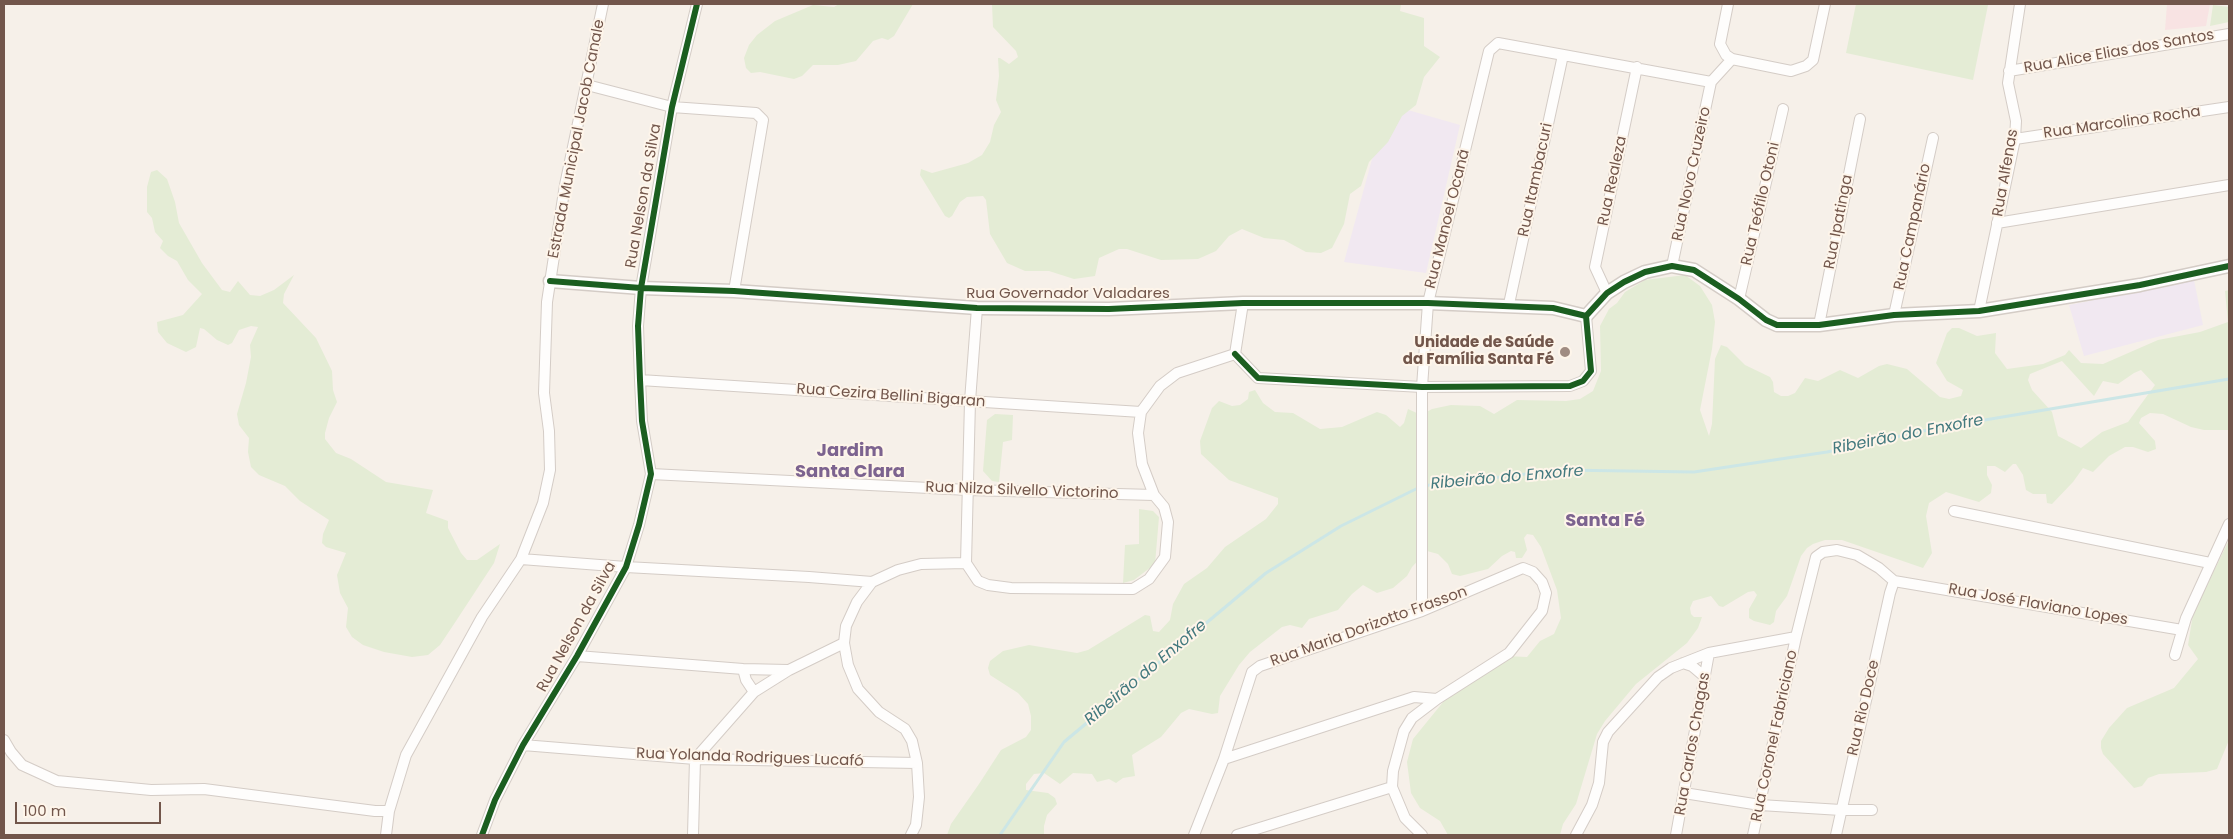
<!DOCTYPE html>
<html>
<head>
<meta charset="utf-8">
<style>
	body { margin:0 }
	#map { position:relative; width:2233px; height:839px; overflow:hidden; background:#f6f0e9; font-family:Poppins,sans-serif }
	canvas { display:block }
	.frame { position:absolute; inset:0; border:5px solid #72564b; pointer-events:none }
	.scale { position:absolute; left:15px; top:802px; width:146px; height:22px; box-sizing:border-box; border:2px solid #72564b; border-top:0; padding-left:6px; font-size:15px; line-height:18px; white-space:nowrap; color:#72564b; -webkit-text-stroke:4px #fef5ea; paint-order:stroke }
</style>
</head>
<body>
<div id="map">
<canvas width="2233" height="839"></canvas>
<div class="frame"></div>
<div class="scale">100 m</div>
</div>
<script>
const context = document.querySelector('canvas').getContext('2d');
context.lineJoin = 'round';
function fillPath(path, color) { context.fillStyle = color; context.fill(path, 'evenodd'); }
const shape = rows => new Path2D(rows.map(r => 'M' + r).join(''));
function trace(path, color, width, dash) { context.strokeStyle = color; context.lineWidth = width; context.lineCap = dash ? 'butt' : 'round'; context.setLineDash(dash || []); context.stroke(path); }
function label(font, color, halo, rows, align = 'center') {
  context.font = font + ' Poppins,sans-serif'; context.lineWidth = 4; context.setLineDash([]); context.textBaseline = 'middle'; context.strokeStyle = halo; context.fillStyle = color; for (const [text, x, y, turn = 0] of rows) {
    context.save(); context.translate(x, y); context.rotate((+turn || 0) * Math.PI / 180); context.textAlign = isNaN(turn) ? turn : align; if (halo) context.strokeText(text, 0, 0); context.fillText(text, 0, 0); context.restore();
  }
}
const education = shape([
	[1387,104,1460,125,1426,273,1344,262],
	[2194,280,2203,325,2084,356,2069,305]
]);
const medical = shape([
	[2167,4,2210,4,2206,26,2165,30]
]);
const green = shape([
	[839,4,913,4,894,36,888,40,882,38,873,41,856,61,838,65,813,65,802,76,794,79,760,72,751,73,746,68,744,58,749,45,757,35,775,21,813,5,834,7],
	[992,4,1401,4,1400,11,1424,18,1424,46,1440,57,1424,77,1416,105,1402,116,1388,142,1369,162,1361,186,1350,194,1344,224,1332,248,1321,253,1306,252,1284,240,1264,238,1242,229,1229,236,1216,251,1198,259,1161,260,1127,249,1119,249,1099,258,1095,276,1074,279,1049,271,1025,271,1007,263,990,234,986,200,983,196,967,197,960,202,952,216,949,218,945,216,920,175,921,169,932,173,968,163,982,155,990,142,994,125,1001,112,996,100,999,76,998,58,1000,58,1009,64,1018,57,1016,51,993,27],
	[1856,4,1988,5,1973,80,1846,53],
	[2213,5,2229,7,2229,22,2210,26],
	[157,170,167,179,175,202,179,223,202,263,222,290,230,292,238,281,250,295,260,296,274,290,294,275,284,294,283,303,316,338,332,371,333,390,337,402,329,418,325,433,325,439,336,453,351,459,386,482,433,490,426,513,448,521,448,528,461,553,467,560,477,560,500,544,494,563,456,621,440,645,428,655,412,657,384,652,363,645,352,637,346,627,348,608,340,593,337,575,346,553,326,547,322,543,323,534,329,520,300,501,285,486,259,475,251,467,248,452,249,438,239,425,237,414,246,383,251,357,250,345,258,327,251,326,239,330,232,343,228,345,217,340,204,329,200,328,196,347,186,352,167,343,158,332,157,322,183,315,202,294,188,280,177,261,168,256,160,248,163,241,155,232,152,218,147,212,147,187,151,172],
	[1685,275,1700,286,1712,305,1715,322,1712,349,1700,410,1709,436,1712,424,1715,359,1721,345,1727,347,1745,365,1770,377,1773,382,1774,392,1781,396,1788,396,1795,393,1805,378,1818,381,1840,370,1858,378,1879,366,1887,364,1907,369,1940,397,1949,399,1961,396,1963,390,1947,381,1936,363,1947,333,1952,328,1959,328,1977,336,1996,333,1995,353,2007,369,2043,364,2065,355,2069,350,2081,363,2103,364,2158,340,2200,332,2228,322,2225,291,2229,290,2229,430,2204,430,2191,427,2163,414,2150,413,2141,418,2139,423,2155,441,2156,449,2148,452,2133,447,2125,447,2109,456,2093,472,2083,468,2073,482,2052,504,2047,503,2046,494,2033,494,2026,490,2023,475,2016,464,2013,464,2005,472,1995,466,1987,466,1987,475,1992,485,1991,493,1979,502,1946,492,1929,503,1926,516,1932,553,1923,568,1842,540,1825,540,1813,544,1807,548,1801,556,1787,596,1776,611,1774,622,1770,625,1754,621,1749,618,1749,609,1757,595,1754,591,1748,592,1723,607,1719,606,1711,596,1693,601,1690,608,1691,614,1694,617,1702,617,1698,628,1687,643,1636,684,1605,721,1597,734,1576,804,1563,824,1560,835,1448,835,1440,821,1420,808,1411,793,1407,762,1413,739,1448,696,1505,656,1527,657,1540,641,1554,634,1561,618,1557,590,1541,547,1533,535,1527,534,1524,538,1527,550,1522,558,1516,558,1515,552,1511,551,1502,556,1488,569,1460,576,1452,574,1448,564,1438,554,1427,551,1412,567,1407,576,1393,588,1377,593,1363,585,1352,594,1338,610,1309,619,1302,628,1290,625,1282,627,1250,652,1239,665,1220,696,1218,713,1212,714,1189,709,1181,713,1161,737,1132,755,1135,776,1123,778,1116,783,1109,779,1097,782,1092,774,1073,773,1060,784,1044,773,1034,774,1026,784,1026,790,1048,793,1055,798,1057,804,1047,815,1044,826,1044,835,947,835,951,824,979,784,1001,750,1026,737,1031,730,1031,716,1028,704,1018,693,990,675,988,668,990,661,1003,651,1029,645,1077,653,1088,650,1145,615,1150,616,1153,631,1159,632,1170,620,1173,604,1184,584,1207,568,1225,547,1266,519,1278,504,1278,498,1229,480,1201,454,1200,441,1212,408,1219,401,1232,406,1240,405,1248,399,1249,392,1255,390,1263,403,1275,412,1293,413,1320,429,1342,427,1377,412,1386,415,1400,427,1404,423,1408,409,1421,415,1432,409,1451,405,1480,406,1494,414,1517,400,1566,401,1580,399,1593,391,1601,371,1600,326,1609,309,1617,303,1625,292,1645,280],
	[2062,361,2094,396,2103,381,2118,384,2134,373,2141,370,2155,385,2128,422,2102,432,2081,448,2058,436,2052,412,2032,390,2028,380,2030,374],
	[995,414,1013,415,1012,440,1003,442,999,482,992,481,983,471,987,420],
	[1139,509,1153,511,1159,517,1155,564,1134,580,1123,583,1125,545,1139,544],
	[2229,540,2229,740,2217,769,2206,772,2159,774,2148,778,2142,786,2134,788,2103,754,2101,748,2101,741,2109,728,2127,708,2174,688,2198,659,2188,645,2193,614]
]);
const stream = shape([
	[1000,835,1064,742,1266,573,1341,526,1422,486,1561,470,1694,472,1827,452,1937,428,2229,379]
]);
const minor = shape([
	[1728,4,1720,44,1726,55,1732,59,1791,71,1806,66,1813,60,1825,4],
	[2009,71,2229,34],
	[587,85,672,107,756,113,763,120,734,291],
	[2015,139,2229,107],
	[1997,223,2229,185],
	[1672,266,1711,82],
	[1607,293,1595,267,1637,67],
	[1739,299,1783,109],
	[1509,304,1563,55],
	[1979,311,2015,139,2016,121,2008,83,2020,4],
	[1894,315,1933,138],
	[1819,325,1860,119],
	[1235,354,1258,378,1422,387,1570,386,1583,381,1591,371,1586,316],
	[1235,354,1243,303],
	[640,380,1141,412],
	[651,474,969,490,1154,495],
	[1954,511,2210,563],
	[521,559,626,567,809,577,872,582],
	[966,563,978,581,988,585,1011,588,1133,589,1149,579,1165,557,1168,522,1164,507,1154,495,1142,464,1138,433,1141,412,1160,386,1177,373,1235,354],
	[966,563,970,401,977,308],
	[1894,581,2182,630],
	[1422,611,1422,387,1428,303,1489,51,1498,43,1711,82,1732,59],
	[2175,655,2186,618,2229,524],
	[577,656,743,669,788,670],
	[1683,663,1692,666,1705,677],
	[743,669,746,680,754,692],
	[4,740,11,752,22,765,57,781,151,790,204,789,375,811,389,811],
	[523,745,695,759,917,763],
	[1224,759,1414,697,1437,699],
	[1684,793,1760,805,1841,810,1872,810],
	[386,835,389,811,406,755,482,617,521,559,543,503,550,470,549,431,544,393,547,302,565,185,603,4],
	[482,835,495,800,523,745,577,656,626,567,639,525,651,474,642,421,640,380,638,326,641,288,672,107,697,4],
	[693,835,695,759,754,692,789,670,844,643],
	[911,835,916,825,919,797,917,763,912,741,905,729,879,712,858,689,848,665,844,643,846,626,857,602,872,582,898,570,921,564,966,563],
	[1194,835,1224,759,1252,672,1260,666,1422,611,1523,568,1533,572,1542,582,1546,593,1542,611,1509,653,1437,699,1412,718,1404,731,1393,771,1392,787,1405,818,1422,835],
	[1237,835,1392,787],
	[1576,835,1592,805,1599,783,1603,742,1608,732,1658,677,1671,668,1709,653,1796,637,1816,557,1823,552,1837,550,1857,555,1879,568,1894,581],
	[1676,835,1709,653],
	[1753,835,1796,637],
	[1836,835,1890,593,1894,581]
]);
const tertiary = shape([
	[550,281,641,288,734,291,977,308,1109,309,1243,303,1428,303,1553,308,1586,316,1607,293,1624,282,1645,272,1672,266,1694,270,1739,299,1766,320,1777,325,1819,325,1894,315,1979,311,2140,285,2229,266]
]);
const cycleway = shape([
	[550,281,641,288,734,291,977,308,1109,309,1243,303,1428,303,1553,308,1586,316],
	[1235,354,1258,378,1422,387,1570,386,1583,381,1591,371,1586,316,1607,293,1624,282,1645,272,1672,266,1694,270,1739,299,1766,320,1777,325,1819,325,1894,315,1979,311,2140,285,2229,266],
	[482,835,495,800,523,745,577,656,626,567,639,525,651,474,642,421,640,380,638,326,641,288,672,107,697,4]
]);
const markers = [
	[1565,352,6,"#a08c82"]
];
const streetNames = [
	["Rua Alice Elias dos Santos",2119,52,-10],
	["Rua Marcolino Rocha",2122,123,-8],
	["Estrada Municipal Jacob Canale",577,139,-79],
	["Rua Alfenas",2006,173,-80],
	["Rua Novo Cruzeiro",1692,174,-78],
	["Rua Itambacuri",1536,180,-78],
	["Rua Realeza",1613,181,-78],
	["Rua Nelson da Silva",644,196,-80],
	["Rua Teófilo Otoni",1761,204,-77],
	["Rua Manoel Ocanã",1448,219,-76],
	["Rua Ipatinga",1839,222,-79],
	["Rua Campanário",1913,227,-78],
	["Rua Governador Valadares",1068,294],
	["Rua Cezira Bellini Bigaran",891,396,4],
	["Rua Nilza Silvello Victorino",1022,491,2],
	["Rua José Flaviano Lopes",2038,605,10],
	["Rua Nelson da Silva",577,627,-61],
	["Rua Maria Dorizotto Frasson",1369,627,-20],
	["Rua Rio Doce",1864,708,-77],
	["Rua Coronel Fabriciano",1775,736,-78],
	["Rua Carlos Chagas",1693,744,-80],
	["Rua Yolanda Rodrigues Lucafó",750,758,2]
];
const poiNames = [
	["Unidade de Saúde",1554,343],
	["da Família Santa Fé",1554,360]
];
const waterNames = [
	["Ribeirão do Enxofre",1908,435,-11],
	["Ribeirão do Enxofre",1507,478,-5],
	["Ribeirão do Enxofre",1146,673,-40]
];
const quarterNames = [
	["Jardim",850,451],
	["Santa Clara",850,472],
	["Santa Fé",1605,521]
];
fillPath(education, '#f1e8f1');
fillPath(medical, '#f8e3e3');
fillPath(green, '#e4ecd5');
trace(stream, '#cce6e6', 3);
trace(minor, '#d4ccc6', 12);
trace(tertiary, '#d4ccc6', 15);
trace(minor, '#fefdfc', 10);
trace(tertiary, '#fefdfc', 12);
trace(cycleway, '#1b5e20', 6);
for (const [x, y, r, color] of markers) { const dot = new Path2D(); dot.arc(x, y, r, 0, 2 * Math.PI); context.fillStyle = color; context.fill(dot); trace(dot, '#fef5ea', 2); }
label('15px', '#72564b', '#fef5ea', streetNames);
label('bold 15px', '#72564b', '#fef5ea', poiNames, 'right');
label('italic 16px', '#43797e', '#fef5ea', waterNames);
label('bold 18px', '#7c638f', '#fef5ea', quarterNames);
</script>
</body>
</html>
